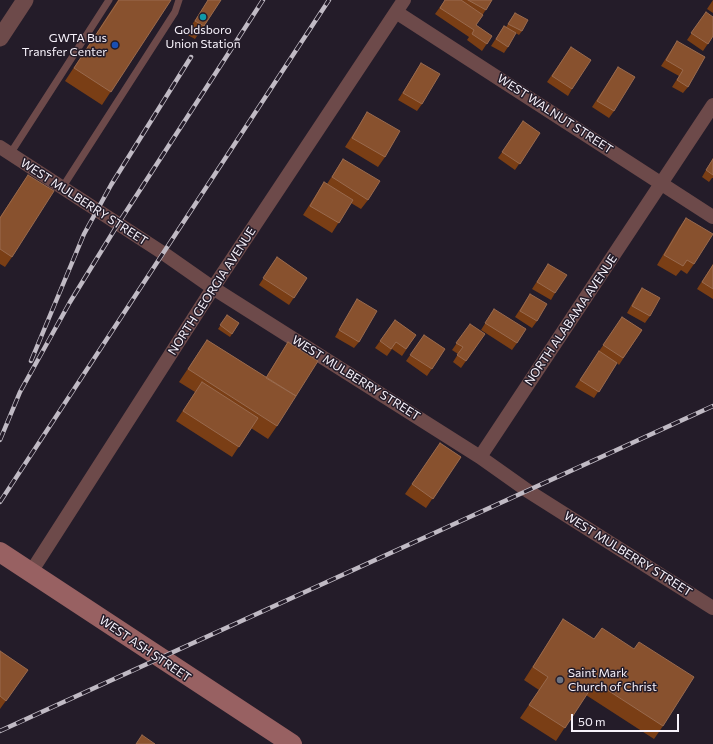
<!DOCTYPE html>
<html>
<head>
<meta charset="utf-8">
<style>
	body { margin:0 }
	#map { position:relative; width:713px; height:744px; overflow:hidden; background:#241c29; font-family:Commissioner,sans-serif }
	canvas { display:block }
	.scale { position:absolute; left:571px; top:714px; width:108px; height:18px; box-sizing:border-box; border:2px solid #f7f2fb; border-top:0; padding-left:5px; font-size:12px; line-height:14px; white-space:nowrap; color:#f7f2fb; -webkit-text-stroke:3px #241c29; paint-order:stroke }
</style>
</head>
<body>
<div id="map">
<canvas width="713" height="744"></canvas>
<div class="scale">50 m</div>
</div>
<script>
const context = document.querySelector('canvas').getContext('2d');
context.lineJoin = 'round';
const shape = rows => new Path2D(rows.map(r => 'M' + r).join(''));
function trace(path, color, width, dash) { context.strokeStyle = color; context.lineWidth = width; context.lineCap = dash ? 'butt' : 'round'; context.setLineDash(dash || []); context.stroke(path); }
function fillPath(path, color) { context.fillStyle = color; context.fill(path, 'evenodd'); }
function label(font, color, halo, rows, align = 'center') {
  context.font = font + ' Commissioner,sans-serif'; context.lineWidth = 3; context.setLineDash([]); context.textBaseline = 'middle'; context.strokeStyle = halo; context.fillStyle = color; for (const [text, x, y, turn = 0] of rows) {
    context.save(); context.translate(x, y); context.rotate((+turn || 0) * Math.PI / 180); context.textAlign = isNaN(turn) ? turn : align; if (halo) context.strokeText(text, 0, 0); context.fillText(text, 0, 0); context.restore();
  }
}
const service = shape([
	[10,154,109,0],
	[62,188,175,12,179,0]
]);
const minor = shape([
	[396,12,713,217],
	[0,147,163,253,213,288,480,457,528,491,713,608],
	[480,457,713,105],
	[31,572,213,288,404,0]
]);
const tertiary = shape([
	[0,38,25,0]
]);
const secondary = shape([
	[0,552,292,744]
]);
const rail = shape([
	[31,361,84,234,111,185,191,57],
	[0,440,20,392,70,302,118,224,263,0],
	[0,502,329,0],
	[0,731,713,406]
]);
const wall = shape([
	[118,0,171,0,102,105,65,81],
	[208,0,221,0,195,39,186,34],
	[445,0,492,0,476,25,492,36,482,51,467,40,469,37,435,14],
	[713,0,713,13,707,9],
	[706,12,713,36,703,51,687,40],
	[515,13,522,31,519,35,512,31,508,47,504,53,491,46,504,26,506,27],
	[677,41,688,87,683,93,672,87,679,76,661,66],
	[571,47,572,89,568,96,547,82],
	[421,63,422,104,417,111,398,100],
	[618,67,614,111,609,118,592,107],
	[367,112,385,157,378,167,345,147,361,122],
	[523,121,540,133,515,170,498,158],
	[713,158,713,178,712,178,709,182,702,177],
	[343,159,368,200,361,209,351,203,332,233,303,215,324,182,327,184],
	[28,175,12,257,5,267,0,264,0,217],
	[686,218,694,264,687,274,681,270,676,276,657,265,679,228],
	[277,257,307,278,289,305,259,285],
	[548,264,555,293,551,300,532,289],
	[713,264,713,299,697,289],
	[642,288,650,316,645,323,627,313,637,295],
	[530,294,537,321,532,328,515,317],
	[357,299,359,342,354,348,335,337],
	[494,309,517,343,512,350,481,330],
	[227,315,239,323,230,337,218,329],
	[622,317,642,330,619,365,617,363,594,398,575,387],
	[395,320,416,335,402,356,392,349,387,356,375,348],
	[470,324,485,334,461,368,453,362,458,354,452,350],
	[424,335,445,349,427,376,406,361],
	[207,340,266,377,288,342,277,426,268,439,251,428,232,457,176,421,195,392,179,382],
	[440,443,461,457,426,508,405,494],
	[563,619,594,639,602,628,663,726,654,739,586,695,556,741,520,718,539,690,524,680],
	[0,651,28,670,0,709]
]);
const building = shape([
	[119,0,171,0,111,92,74,68,119,0],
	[208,0,221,0,204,26,195,21,208,0],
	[445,0,461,0,483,15,476,25,492,36,487,44,472,34,474,30,440,8,445,0],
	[468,0,492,0,486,10,468,0],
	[706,12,713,17,713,36,708,44,691,33,706,12],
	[515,13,528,20,522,31,508,24,515,13],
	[504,26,516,33,508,47,496,39,504,26],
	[677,41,705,57,688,87,677,80,683,70,666,60,677,41],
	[571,47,591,60,572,89,552,76,571,47],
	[421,63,440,74,422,104,403,93,421,63],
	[618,67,635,77,614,111,597,101,618,67],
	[367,112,400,131,385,157,352,138,367,112],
	[523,121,540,133,520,164,502,152,523,121],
	[343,159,380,181,368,200,332,177,343,159],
	[713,159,713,175,706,170,713,159],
	[28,175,54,191,12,257,0,249,0,218,28,175],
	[324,182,353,200,339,223,310,206,324,182],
	[686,218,713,234,694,264,687,260,683,266,664,255,686,218],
	[277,257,307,278,294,298,263,278,277,257],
	[548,264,567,275,555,293,537,282,548,264],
	[713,265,713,289,702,282,713,265],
	[642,288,660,298,650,316,632,306,642,288],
	[530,294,547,304,537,321,520,311,530,294],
	[357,299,377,311,359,342,339,330,357,299],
	[494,309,526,329,517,343,485,323,494,309],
	[227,315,239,323,232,334,220,325,227,315],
	[622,317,642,330,623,358,603,345,622,317],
	[395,320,416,335,406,349,396,342,391,349,380,341,395,320],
	[470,324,485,334,466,361,457,355,463,347,456,343,470,324],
	[424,335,445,349,432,369,410,355,424,335],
	[207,340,296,396,277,426,188,369,207,340],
	[288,342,318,361,296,396,266,378,288,342],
	[599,351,617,363,599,392,580,380,599,351],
	[202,382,258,418,239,447,183,411,202,382],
	[440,443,461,457,433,499,412,484,440,443],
	[563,619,594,639,602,628,634,649,639,642,694,677,663,726,595,682,565,728,529,705,548,677,533,667,563,619],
	[0,651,28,670,6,701,0,696,0,651],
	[142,735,155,744,136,744,142,735]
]);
const markers = [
	[203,17,4,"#0f9aa8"],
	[115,45,4,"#1a4fb4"],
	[560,680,4,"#6b7280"]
];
const poiNames = [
	["Goldsboro",203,30],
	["Union Station",203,44],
	["GWTA Bus",107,38,"right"],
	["Transfer Center",107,52,"right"],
	["Saint Mark",568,673,"left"],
	["Church of Christ",568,687,"left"]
];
const streetNames = [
	["WEST WALNUT STREET",555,114,33],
	["WEST MULBERRY STREET",84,202,33],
	["NORTH GEORGIA AVENUE",212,291,-57],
	["NORTH ALABAMA AVENUE",571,320,-56],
	["WEST MULBERRY STREET",356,378,32],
	["WEST MULBERRY STREET",628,554,32],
	["WEST ASH STREET",145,649,34]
];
trace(service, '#6d4a4a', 7);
trace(minor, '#6d4a4a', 14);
trace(tertiary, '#6d4a4a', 17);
trace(secondary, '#986162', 20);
trace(rail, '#c0bac4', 4.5);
trace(rail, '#241c29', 3, [9]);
fillPath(wall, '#7a3e15');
fillPath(building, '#88512e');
trace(building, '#996a4e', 1);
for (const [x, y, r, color] of markers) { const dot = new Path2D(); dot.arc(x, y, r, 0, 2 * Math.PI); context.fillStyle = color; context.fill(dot); trace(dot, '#241c29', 1.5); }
label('12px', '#f7f2fb', '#241c29', poiNames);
label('12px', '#f7f2fb', '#241c29', streetNames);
</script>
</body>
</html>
